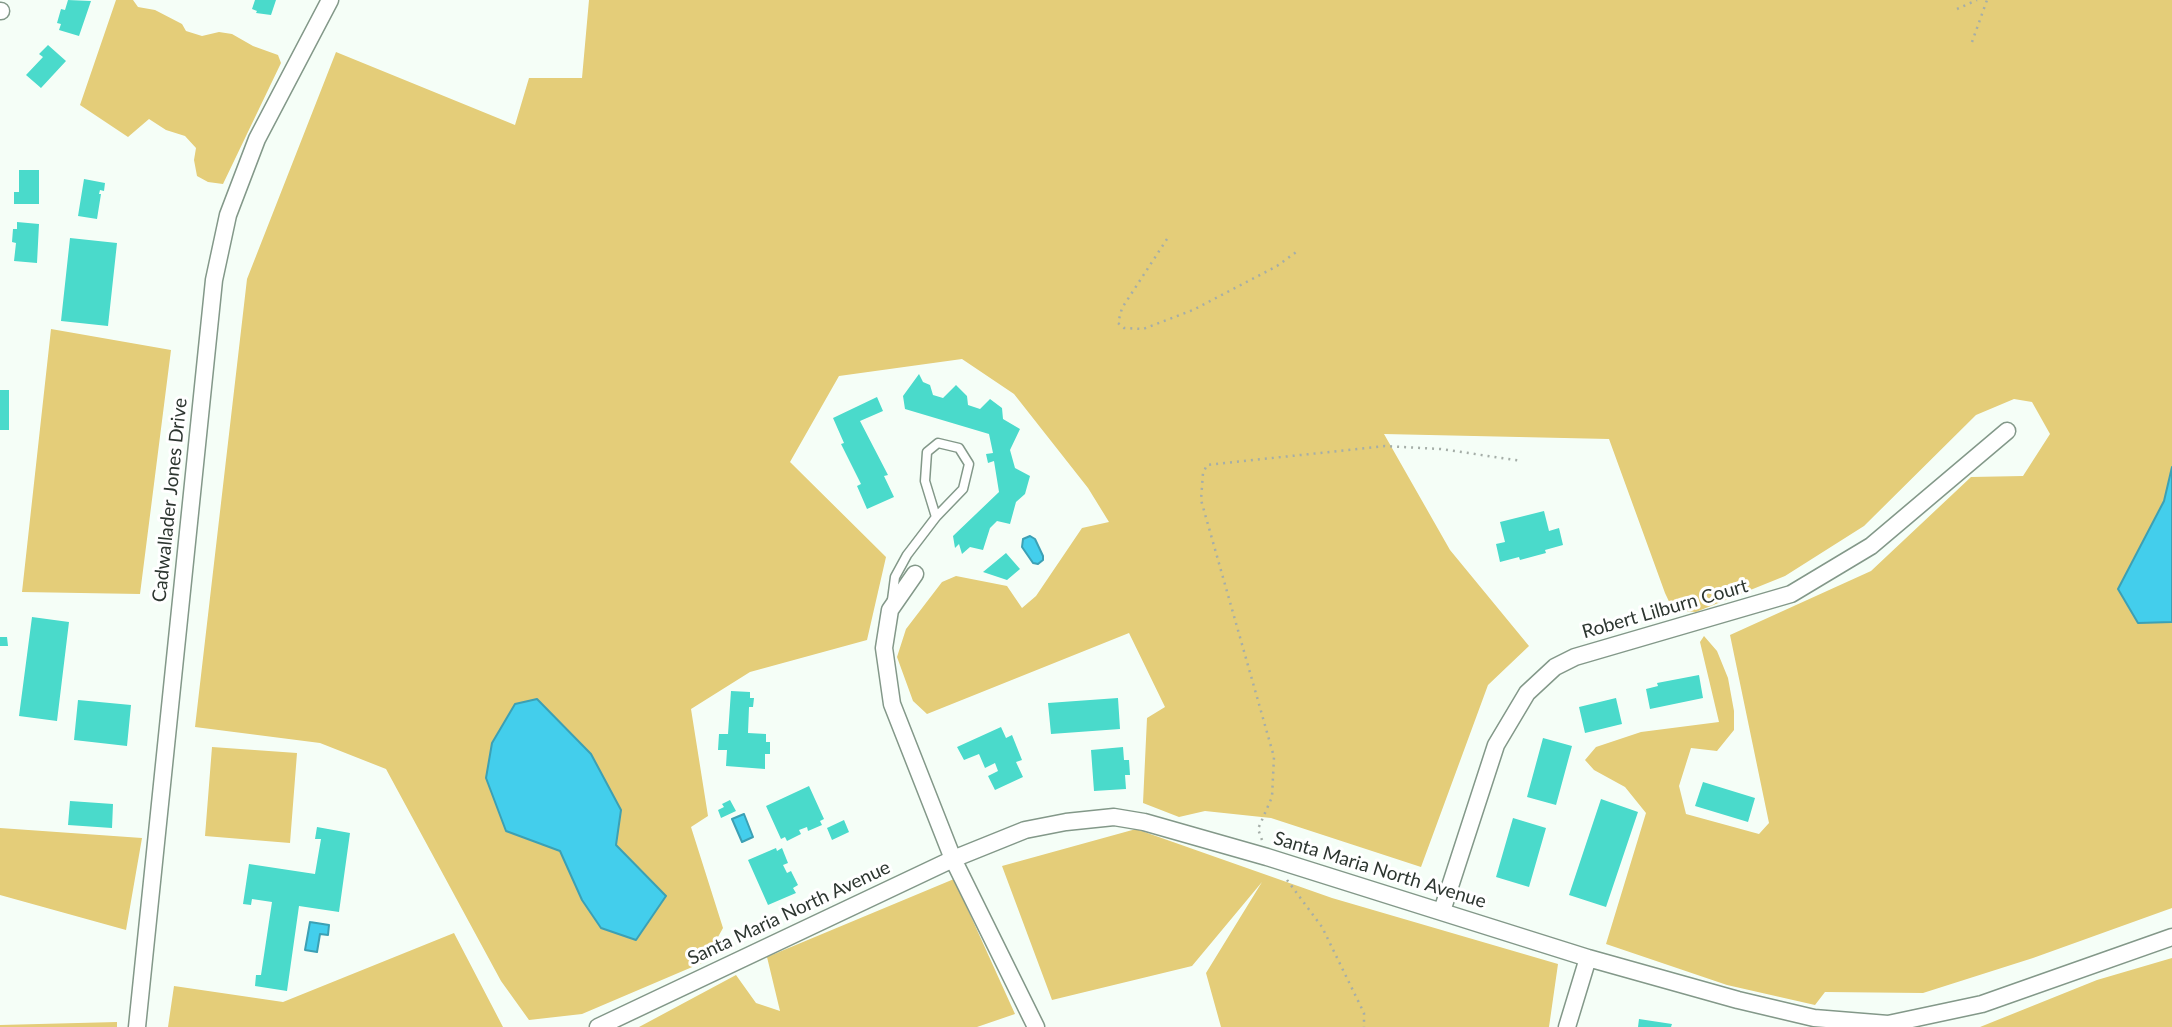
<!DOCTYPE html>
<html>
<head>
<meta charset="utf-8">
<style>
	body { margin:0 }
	canvas { display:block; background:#f5fef7 }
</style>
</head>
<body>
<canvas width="2172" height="1027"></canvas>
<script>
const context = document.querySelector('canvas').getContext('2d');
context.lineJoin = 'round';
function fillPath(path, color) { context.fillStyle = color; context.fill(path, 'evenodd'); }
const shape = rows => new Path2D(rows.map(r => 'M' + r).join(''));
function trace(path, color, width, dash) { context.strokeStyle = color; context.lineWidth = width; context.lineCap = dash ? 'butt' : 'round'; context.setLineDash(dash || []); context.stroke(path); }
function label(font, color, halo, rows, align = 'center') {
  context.font = font + ' Lato,sans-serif'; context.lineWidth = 6; context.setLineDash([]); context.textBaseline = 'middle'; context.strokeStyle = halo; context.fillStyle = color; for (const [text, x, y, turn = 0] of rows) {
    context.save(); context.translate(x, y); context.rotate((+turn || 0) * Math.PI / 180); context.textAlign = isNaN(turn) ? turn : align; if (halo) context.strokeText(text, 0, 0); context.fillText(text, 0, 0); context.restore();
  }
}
const green = shape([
	[116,0,133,0,138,7,155,10,182,24,186,31,202,36,219,32,232,34,253,46,278,55,281,63,223,184,208,182,197,176,194,160,196,148,185,136,166,130,149,119,128,137,80,105],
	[589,0,2172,0,2172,908,2033,958,1923,993,1825,992,1815,1005,1727,985,1606,944,1646,813,1625,787,1594,770,1585,760,1596,747,1641,732,1719,722,1700,642,1704,636,1717,651,1728,678,1734,711,1734,730,1717,751,1691,748,1679,786,1686,814,1759,834,1769,823,1730,635,1871,571,1971,477,2023,476,2050,434,2032,402,2014,399,1976,415,1864,526,1785,576,1696,612,1673,610,1665,593,1609,439,1384,434,1450,550,1529,646,1488,685,1421,867,1271,818,1205,811,1179,817,1143,803,1147,718,1165,707,1129,633,927,714,913,701,897,657,906,629,942,582,956,576,1007,586,1022,608,1036,596,1082,528,1109,522,1088,488,1014,394,962,359,839,376,790,462,886,557,867,640,750,672,691,709,708,816,691,827,723,928,704,962,582,1014,529,1020,501,981,386,769,320,743,195,727,247,279,336,52,515,125,529,78,582,78],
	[51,329,171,350,140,594,22,592],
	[212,747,297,753,290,843,205,836],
	[0,828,142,838,126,930,0,895],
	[1136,829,1332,898,1558,964,1549,1027,1221,1027,1206,973,1262,882,1192,966,1052,1000,1002,866],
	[954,879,1015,1014,977,1027,639,1027,736,975,756,1003,780,1011,767,957],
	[454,933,503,1027,168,1027,174,986,283,1002],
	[2172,958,2172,1027,1980,1027,2097,980],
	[117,1022,117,1027,0,1027,0,1025]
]);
const water = shape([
	[2172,467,2172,622,2138,623,2118,589,2164,501,2172,467],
	[1030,536,1035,539,1043,556,1043,560,1038,564,1033,563,1022,547,1023,539,1030,536],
	[537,699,591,754,621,810,616,845,666,896,636,940,601,928,582,900,560,851,506,831,486,778,492,743,515,704,537,699],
	[744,814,753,837,742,842,732,819,744,814],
	[310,922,329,925,328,935,320,934,317,952,305,950,310,922]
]);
const building = shape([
	[68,0,91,1,79,36,59,30,61,24,57,23,61,9,65,10],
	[255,0,276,0,271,15,256,13,257,11,252,9],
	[48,45,66,61,41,88,26,75,43,57,39,54],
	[19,170,39,170,39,204,14,204,14,192,19,192],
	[84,179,105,183,104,191,100,190,99,194,101,194,97,219,78,216],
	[17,222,39,224,37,263,14,261,16,243,12,242,13,229,17,229],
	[70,238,117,243,108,326,61,321],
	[919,374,923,382,930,385,933,395,943,398,956,385,967,396,968,405,980,409,990,399,1002,408,1003,419,1020,429,1010,450,1015,468,1030,476,1025,494,1016,502,1010,524,997,521,990,528,983,550,970,547,962,554,959,544,955,548,953,536,999,492,994,461,988,463,986,454,993,453,989,434,905,409,903,396],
	[0,390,9,390,9,430,0,430],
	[877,397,883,411,860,421,888,475,884,476,894,497,867,509,857,486,861,484,841,444,844,443,833,418],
	[1544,511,1549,531,1559,528,1563,545,1545,550,1546,553,1520,560,1519,557,1500,562,1496,544,1505,542,1500,522],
	[1006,553,1020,569,1007,580,983,572],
	[32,617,69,622,57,721,19,716],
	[0,637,7,637,8,646,0,646],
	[1699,675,1703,698,1650,709,1646,689,1658,686,1657,683],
	[731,691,750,692,750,698,754,698,753,707,749,707,748,733,766,734,766,742,770,742,770,754,765,754,765,769,726,766,727,750,718,750,719,734,728,734],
	[1118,698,1120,729,1051,734,1048,703],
	[1616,698,1622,724,1585,733,1579,707],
	[78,700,131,705,127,746,74,740],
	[1001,727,1006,738,1012,735,1022,760,1016,762,1023,777,995,790,988,776,998,771,995,763,985,768,979,754,964,760,957,747],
	[1543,738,1572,746,1556,805,1527,797],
	[1123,747,1124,760,1129,760,1130,775,1125,775,1126,789,1094,791,1091,750],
	[1703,782,1755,798,1748,822,1695,806],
	[809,786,824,819,820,821,822,825,808,831,807,827,799,830,801,834,787,841,785,837,781,839,766,806],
	[1601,799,1638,812,1606,907,1569,895],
	[730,800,736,811,721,818,718,810,724,807,722,804],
	[70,801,113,804,112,828,68,825],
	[1513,818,1546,828,1529,887,1496,877],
	[844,820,849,832,832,840,827,828],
	[317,827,350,833,339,912,299,906,287,991,255,986,256,975,261,975,272,902,252,899,251,905,243,904,249,864,315,874,321,839,315,839],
	[776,848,777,851,782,848,788,863,783,865,787,873,791,871,798,885,793,888,796,893,768,905,748,860],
	[1639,1019,1672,1024,1671,1027,1638,1027]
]);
const path = shape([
	[1957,9,1977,0],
	[1972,42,1987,0],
	[1167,239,1122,308,1118,323,1124,328,1143,329,1193,310,1277,266,1299,250],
	[1262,840,1258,829,1272,797,1274,757,1201,500,1203,473,1207,465,1385,446,1441,449,1522,461],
	[1287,880,1322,927,1364,1013,1364,1027]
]);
const service = shape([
	[892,600,895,577,907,555,936,517,963,489,969,464,959,448,938,443,927,452,925,481,936,517]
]);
const minor = shape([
	[0,11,1,11],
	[915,574,890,610,884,648,892,704,953,859,1036,1027],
	[1442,911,1496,745,1527,693,1555,667,1575,657,1791,594,1871,546,2007,431],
	[137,1027,214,280,228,215,257,139,330,0],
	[598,1027,953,859,1025,830,1066,822,1114,817,1144,822,1267,857,1588,958,1738,1000,1814,1018,1888,1024,1982,1004,2172,937],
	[1567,1027,1588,958]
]);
const streetNames = [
	["Cadwallader Jones Drive",170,500,-84],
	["Robert Lilburn Court",1665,609,-16],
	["Santa Maria North Avenue",1380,870,17],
	["Santa Maria North Avenue",789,913,-25]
];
fillPath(green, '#e4cd79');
fillPath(water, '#43ceec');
trace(water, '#3ca0b4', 2);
fillPath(building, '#4adacb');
trace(service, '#839889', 11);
trace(minor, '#839889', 19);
trace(path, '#a5aea8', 2.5, [2, 5]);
trace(service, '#fff', 8);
trace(minor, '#fff', 16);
label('19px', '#2d3630', '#fff', streetNames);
</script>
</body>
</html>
